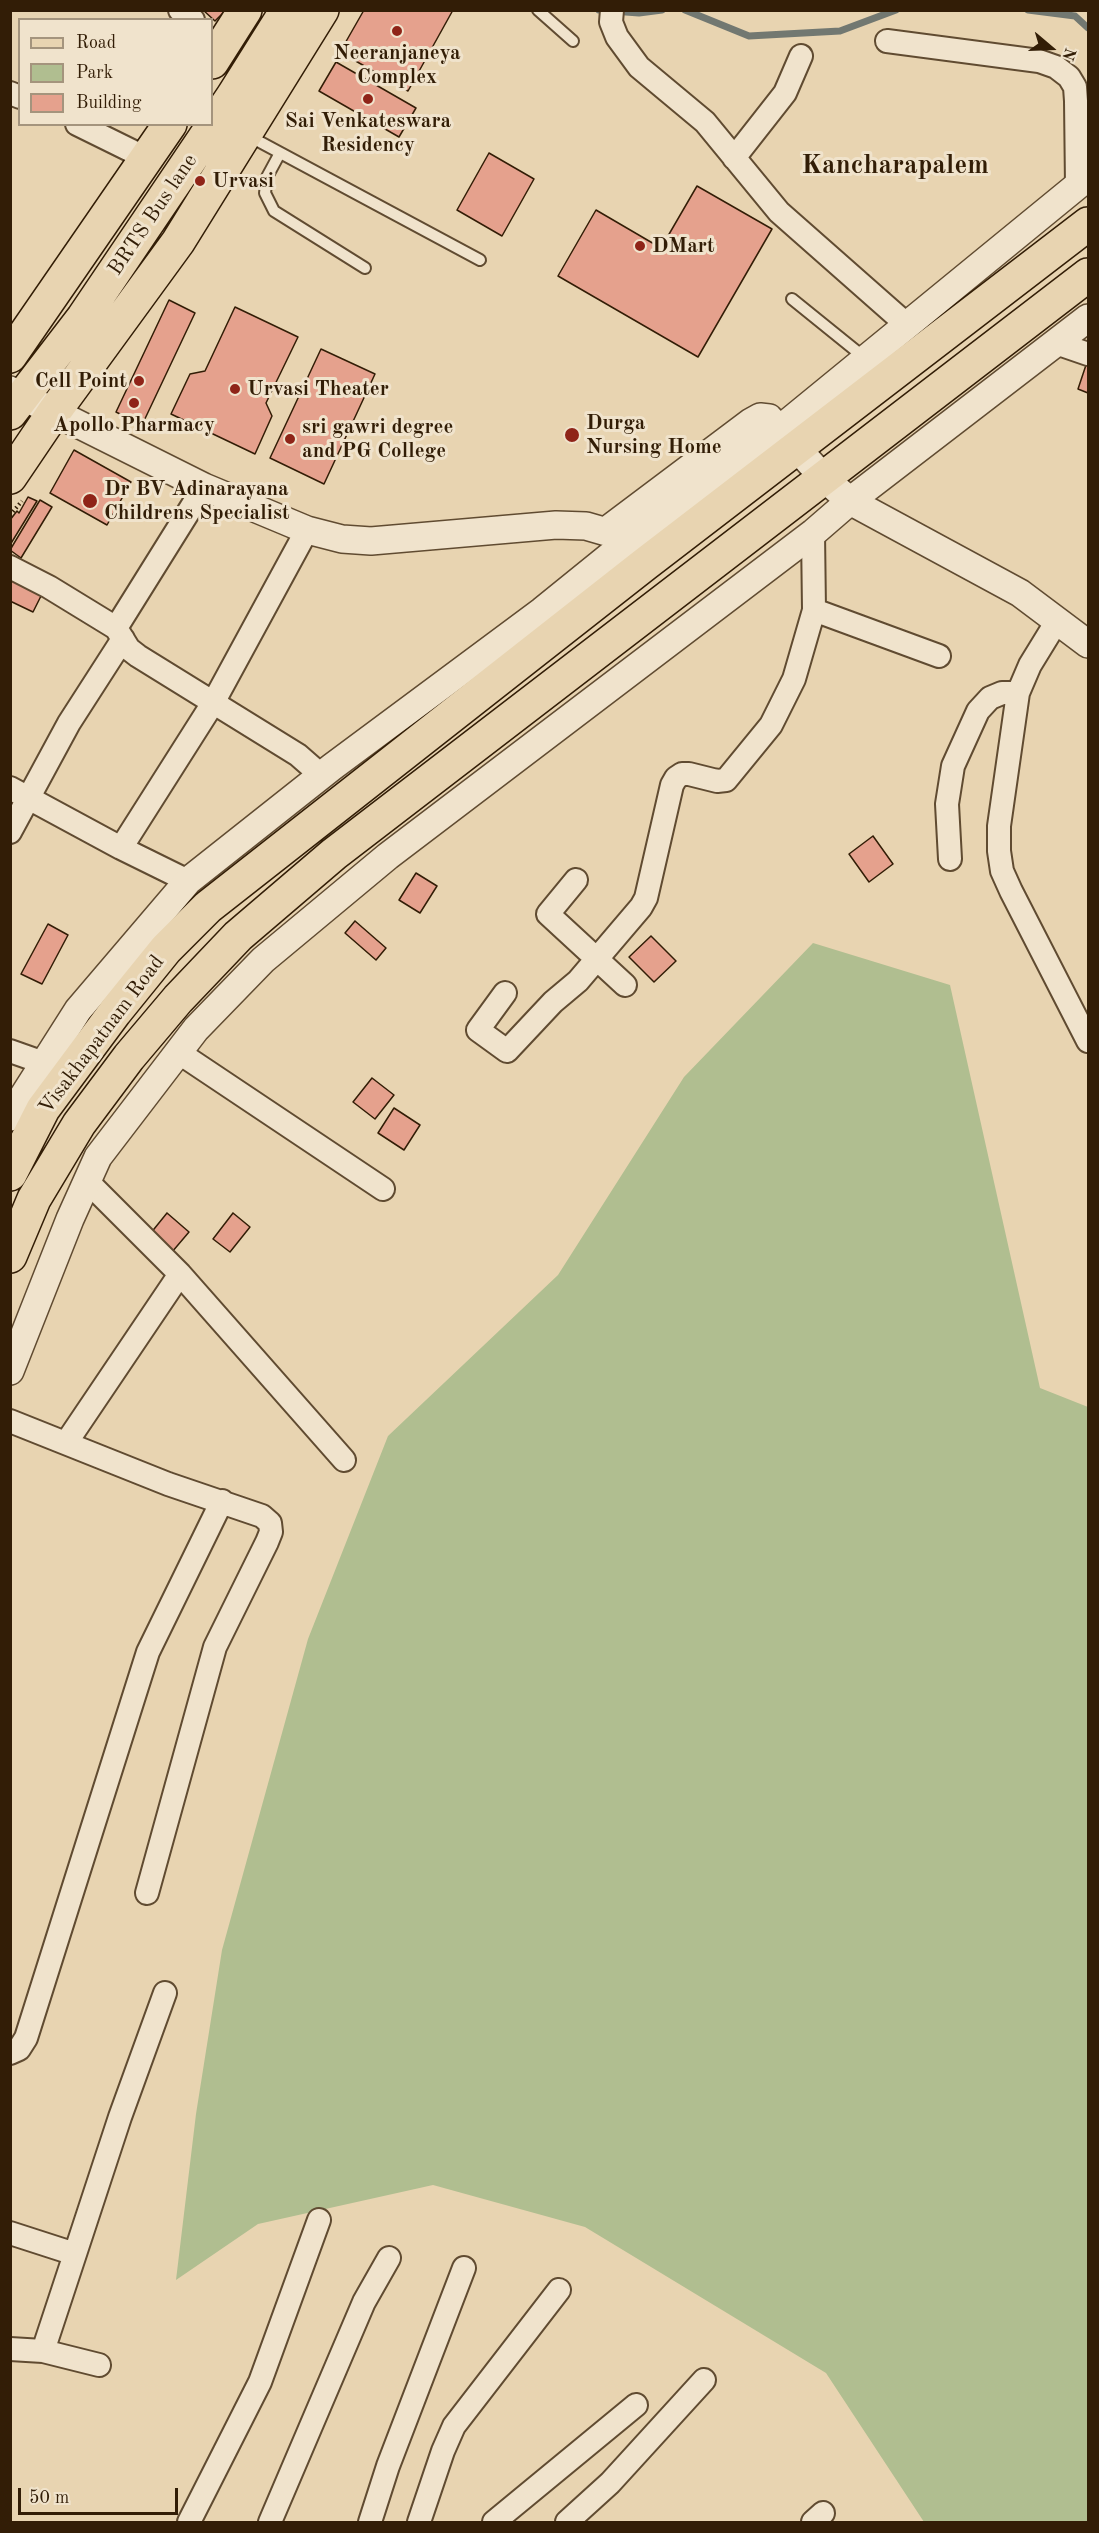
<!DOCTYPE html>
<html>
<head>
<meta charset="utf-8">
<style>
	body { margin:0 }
	#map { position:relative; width:1099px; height:2533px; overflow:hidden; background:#e8d4b1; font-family:"Old Standard TT",serif }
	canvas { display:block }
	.frame { position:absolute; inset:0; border:12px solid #321d06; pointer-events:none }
	.legend { position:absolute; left:18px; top:18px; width:195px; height:108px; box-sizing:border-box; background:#f0e3cc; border:2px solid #a4947d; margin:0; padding:8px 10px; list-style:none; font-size:18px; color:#321d06 }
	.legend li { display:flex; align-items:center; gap:12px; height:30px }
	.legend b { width:30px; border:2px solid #a4947d }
	.north { position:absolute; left:1021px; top:18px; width:60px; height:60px; -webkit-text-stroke:4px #f0e3cc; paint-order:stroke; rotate:109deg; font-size:16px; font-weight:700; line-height:24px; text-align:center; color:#321d06 }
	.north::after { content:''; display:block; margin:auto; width:21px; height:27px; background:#321d06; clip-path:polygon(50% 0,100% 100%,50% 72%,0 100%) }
	.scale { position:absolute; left:18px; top:2488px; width:160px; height:27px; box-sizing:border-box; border:3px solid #321d06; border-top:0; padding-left:8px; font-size:18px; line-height:21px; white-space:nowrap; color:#321d06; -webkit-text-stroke:4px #f0e3cc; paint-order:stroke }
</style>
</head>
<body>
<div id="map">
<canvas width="1099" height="2533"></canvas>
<div class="frame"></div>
<ul class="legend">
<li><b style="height:8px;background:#e8d4b1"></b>Road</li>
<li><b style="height:16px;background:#b0be90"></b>Park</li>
<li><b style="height:16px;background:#e5a18d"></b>Building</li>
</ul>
<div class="north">N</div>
<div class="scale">50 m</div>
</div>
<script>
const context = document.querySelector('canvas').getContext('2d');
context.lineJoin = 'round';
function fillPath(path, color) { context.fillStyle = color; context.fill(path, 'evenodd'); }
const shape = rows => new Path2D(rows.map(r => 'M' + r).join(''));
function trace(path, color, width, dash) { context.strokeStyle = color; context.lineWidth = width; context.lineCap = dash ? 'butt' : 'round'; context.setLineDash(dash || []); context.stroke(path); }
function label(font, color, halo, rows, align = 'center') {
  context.font = font + ' "Old Standard TT",serif'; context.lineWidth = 6; context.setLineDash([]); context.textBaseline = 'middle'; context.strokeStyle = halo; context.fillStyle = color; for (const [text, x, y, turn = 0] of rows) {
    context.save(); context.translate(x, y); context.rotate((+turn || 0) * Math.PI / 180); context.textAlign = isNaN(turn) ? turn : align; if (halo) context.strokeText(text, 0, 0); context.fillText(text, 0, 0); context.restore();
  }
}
const green = shape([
	[813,943,950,985,1040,1388,1088,1407,1088,2522,924,2522,826,2373,585,2227,433,2185,258,2224,176,2280,196,2114,222,1950,308,1639,388,1436,558,1275,684,1077]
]);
const stream = shape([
	[599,10,639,13,662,10],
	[685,10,749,36,840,31,896,10],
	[1028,10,1075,16,1088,28]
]);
const building = shape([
	[203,10,225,10,225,11,215,21,203,10],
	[364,10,453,10,408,91,340,52,364,10],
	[336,62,416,108,399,137,319,91,336,62],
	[489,153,534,179,502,236,457,210,489,153],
	[697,186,772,229,698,357,558,276,596,210,661,248,697,186],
	[169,300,195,313,142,425,116,412,169,300],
	[235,307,298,337,266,403,272,416,255,454,171,414,190,374,205,371,235,307],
	[321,349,375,374,324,484,270,458,321,349],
	[1088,359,1088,393,1078,389,1088,359],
	[74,450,131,482,107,525,50,493,74,450],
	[28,497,37,501,10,545,10,520,17,511,19,513,28,497],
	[40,500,52,507,21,558,10,550,40,500],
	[10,573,44,590,33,612,10,601,10,573],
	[873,836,893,864,869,882,849,854,873,836],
	[416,873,437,886,420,913,399,900,416,873],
	[355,921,386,948,376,960,345,933,355,921],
	[48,924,68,935,42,984,21,974,48,924],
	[651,936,676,961,654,982,629,957,651,936],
	[372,1078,394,1095,375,1119,353,1102,372,1078],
	[394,1108,420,1125,404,1150,378,1133,394,1108],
	[167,1213,189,1232,172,1252,150,1234,167,1213],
	[233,1213,250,1227,230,1252,213,1239,233,1213]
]);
const path = shape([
	[10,515,22,501]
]);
const service = shape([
	[538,10,573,41],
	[247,135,480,260],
	[280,153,267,177,265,193,274,211,365,268],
	[792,299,865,358]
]);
const minor = shape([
	[180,10,193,20],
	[612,10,611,22,617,37,639,67,705,122,779,212,906,324],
	[887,41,1039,61,1056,67,1069,77,1075,87,1076,101,1077,186],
	[10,93,20,97],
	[77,124,146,158],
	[734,158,785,93,801,56],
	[1056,343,1088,354],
	[10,567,49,587,116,628,129,649,138,656,298,755,322,776],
	[814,610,939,656],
	[1057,621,1030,665,1018,693,999,826,999,851,1002,871,1011,891,1088,1041],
	[116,628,204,487],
	[10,788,121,848,188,881],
	[10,832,69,723,123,639],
	[121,848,213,703,307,530],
	[950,859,947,804,953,766,978,711,990,698,1002,693,1018,693],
	[576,880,548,914,625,985],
	[505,993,478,1030,507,1051,553,1002,578,981,641,907,646,898,672,785,676,778,682,774,689,774,717,781,726,780,771,725,794,679,814,610,813,533],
	[10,1051,44,1063],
	[178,1052,383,1189],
	[87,1181,180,1274,344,1460],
	[10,1421,168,1484,262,1516,270,1523,271,1532,267,1542,215,1647,147,1893],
	[66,1443,180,1274],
	[10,2053,19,2049,26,2038,148,1652,222,1501],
	[10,2233,75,2254,120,2117,165,1993],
	[10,2349,43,2351,99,2365],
	[43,2351,75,2254],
	[189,2522,260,2382,319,2220],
	[270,2522,364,2302,389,2258],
	[370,2522,388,2466,464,2268],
	[419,2522,443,2451,454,2426,559,2290],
	[494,2522,636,2405],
	[567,2522,610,2483,704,2380],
	[813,2522,823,2513]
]);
const tertiary = shape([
	[10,390,204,487,307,530,342,539,371,541,556,525,586,526,631,539],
	[606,531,751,422,760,417,769,418,824,478,850,501,1020,593,1088,644],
	[10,1117,78,1010,188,881,332,767,542,611,631,539,780,429,1088,177],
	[10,1371,70,1219,98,1157,196,1029,263,960,388,856,813,533,850,501,1088,318]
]);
const primary = shape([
	[212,62,245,10],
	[10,356,170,124],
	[10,413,83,318,233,96,287,10],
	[10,477,54,412,178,242,322,10],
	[10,1174,43,1109,115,1012,166,949,208,907,645,564,1088,224],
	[10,1256,34,1199,79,1124,129,1057,178,999,238,936,334,854,1088,275]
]);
const markers = [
	[397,31,6,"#8f2418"],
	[368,99,6,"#8f2418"],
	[200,181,6,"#8f2418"],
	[640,246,6,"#8f2418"],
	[139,381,6,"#8f2418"],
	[235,389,6,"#8f2418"],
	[134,403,6,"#8f2418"],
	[572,435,8,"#8f2418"],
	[290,439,6,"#8f2418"],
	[90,501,8,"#8f2418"]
];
const poiNames = [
	["Neeranjaneya",397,53,"center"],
	["Complex",397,77,"center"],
	["Sai Venkateswara",368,121,"center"],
	["Residency",368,145,"center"],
	["Urvasi",212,181],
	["DMart",652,246],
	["Cell Point",127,381,"right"],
	["Urvasi Theater",247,389],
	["Durga",586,423],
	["Nursing Home",586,447],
	["Apollo Pharmacy",134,425,"center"],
	["sri gawri degree",302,427],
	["and PG College",302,451],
	["Dr BV Adinarayana",104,489],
	["Childrens Specialist",104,513]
];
const streetNames = [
	["BRTS Bus lane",153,215,-56],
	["Visakhapatnam Road",102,1035,-53]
];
const districtNames = [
	["Kancharapalem",895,166]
];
fillPath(green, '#b0be90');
trace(stream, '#727871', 7);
fillPath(building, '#e5a18d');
trace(building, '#321d06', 1.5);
trace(service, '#604b31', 14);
trace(minor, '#604b31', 26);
trace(tertiary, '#604b31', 30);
trace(primary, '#321d06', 36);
trace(path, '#321d06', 4, [1.5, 3]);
trace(service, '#f0e3cc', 10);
trace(minor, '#f0e3cc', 22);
trace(tertiary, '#f0e3cc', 27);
trace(primary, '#e8d4b1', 33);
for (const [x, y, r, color] of markers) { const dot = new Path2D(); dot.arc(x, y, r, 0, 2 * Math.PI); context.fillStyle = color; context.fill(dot); trace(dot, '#f0e3cc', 2); }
label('bold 21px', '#321d06', '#f0e3cc', poiNames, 'left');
label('21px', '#321d06', '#f0e3cc', streetNames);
label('bold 27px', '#321d06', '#f0e3cc', districtNames);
</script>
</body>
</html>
